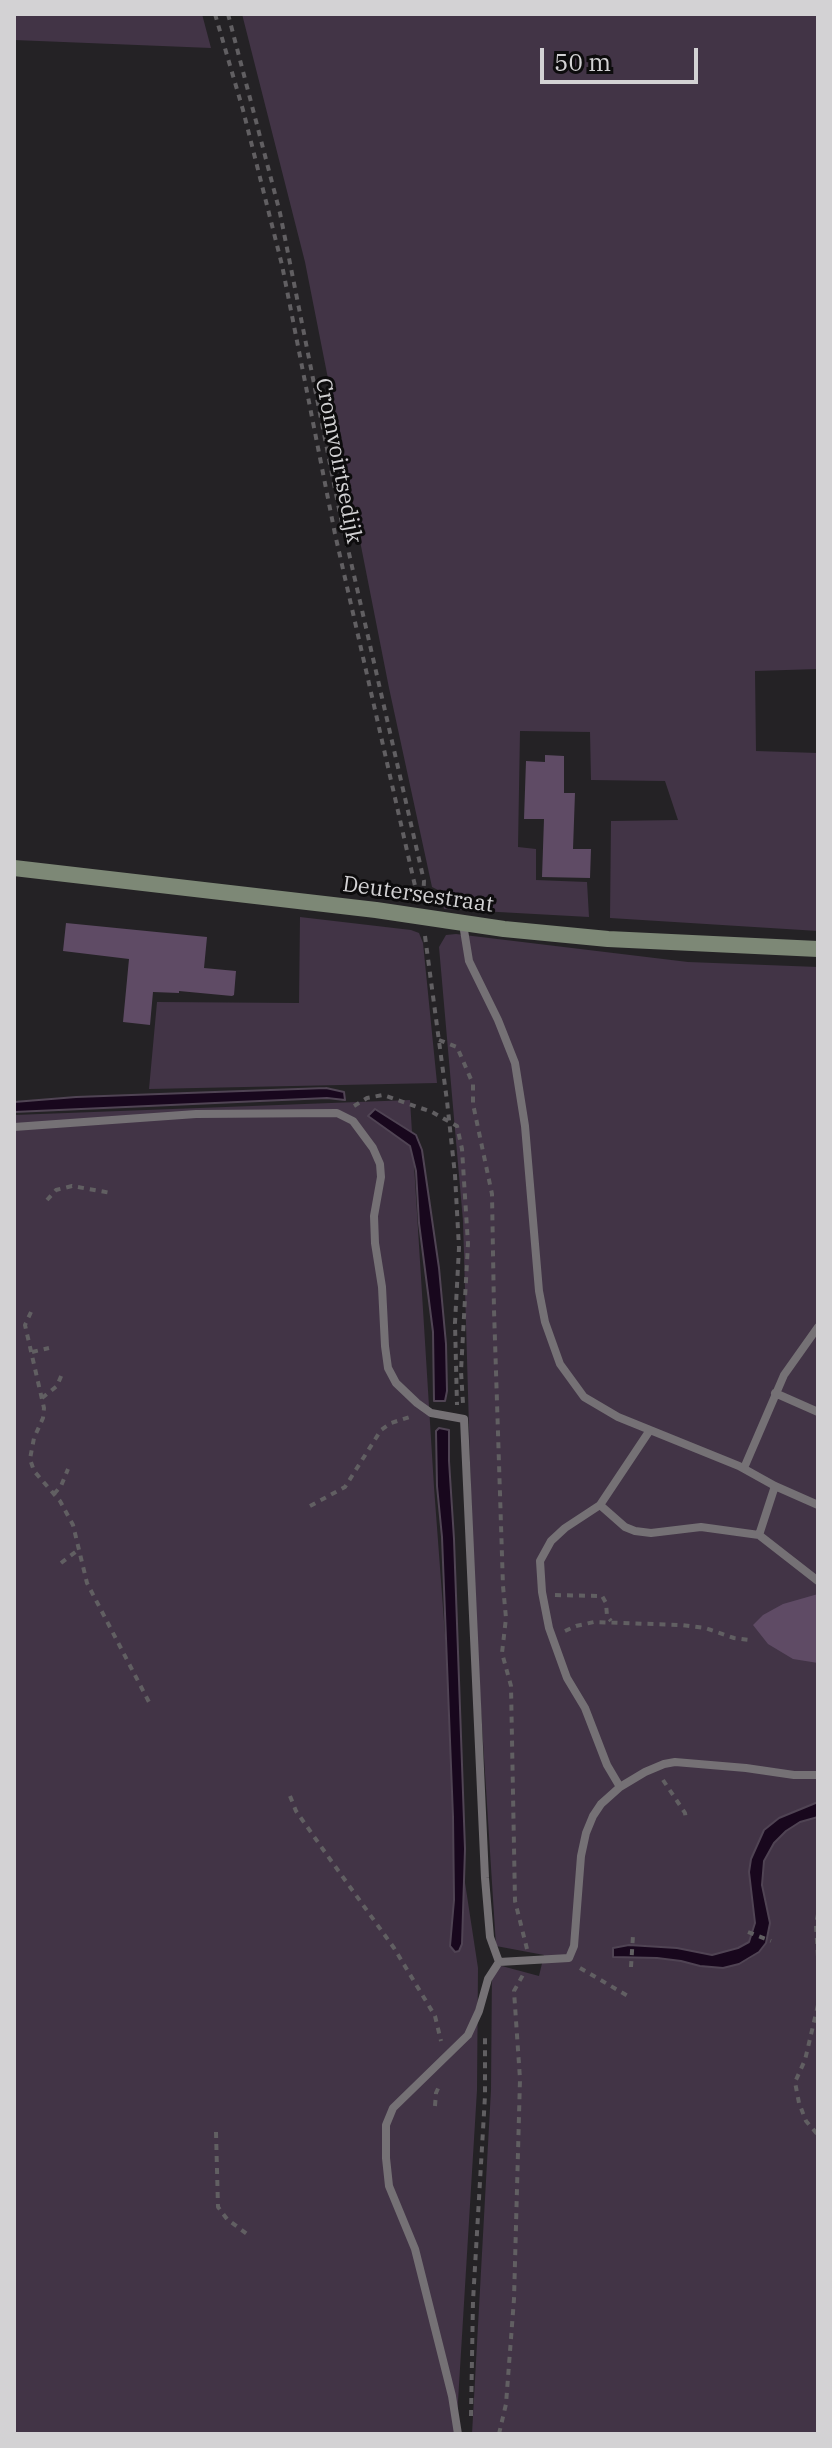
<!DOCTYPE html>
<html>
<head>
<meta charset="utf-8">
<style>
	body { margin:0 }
	#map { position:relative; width:832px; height:2448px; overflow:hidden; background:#242225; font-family:"IBM Plex Serif",serif }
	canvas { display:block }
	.frame { position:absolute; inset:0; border:16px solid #d3d2d4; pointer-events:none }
	.scale { position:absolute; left:540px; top:48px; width:158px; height:36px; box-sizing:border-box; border:4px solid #d3d2d4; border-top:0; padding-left:10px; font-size:24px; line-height:28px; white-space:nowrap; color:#d3d2d4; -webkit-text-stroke:6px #0d0c0d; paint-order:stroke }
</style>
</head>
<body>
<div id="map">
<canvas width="832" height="2448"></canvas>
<div class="frame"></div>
<div class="scale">50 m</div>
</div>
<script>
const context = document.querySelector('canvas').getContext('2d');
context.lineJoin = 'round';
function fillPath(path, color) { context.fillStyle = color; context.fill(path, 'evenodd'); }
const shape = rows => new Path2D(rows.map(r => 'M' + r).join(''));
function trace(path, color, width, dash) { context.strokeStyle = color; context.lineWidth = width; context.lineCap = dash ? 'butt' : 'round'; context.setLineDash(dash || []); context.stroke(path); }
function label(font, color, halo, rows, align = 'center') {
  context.font = font + ' "IBM Plex Serif",serif'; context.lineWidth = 6; context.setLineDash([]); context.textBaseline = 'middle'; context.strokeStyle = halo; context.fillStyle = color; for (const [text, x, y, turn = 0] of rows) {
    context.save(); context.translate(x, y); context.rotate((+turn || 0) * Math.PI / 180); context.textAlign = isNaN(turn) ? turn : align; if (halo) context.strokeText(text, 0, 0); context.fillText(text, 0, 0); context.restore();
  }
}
const green = shape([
	[14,14,202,14,211,48,14,40],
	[242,14,818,14,818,669,755,671,756,751,818,753,818,931,610,918,611,821,678,820,665,781,591,780,590,732,520,731,518,847,536,849,536,880,587,882,589,917,444,909,440,891,432,887,389,688,305,262],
	[300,917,411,930,419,933,423,943,437,1083,149,1089,157,1002,299,1003],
	[456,934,688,962,818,967,818,1802,779,1818,764,1830,751,1859,749,1872,755,1923,749,1942,738,1948,712,1955,677,1948,636,1945,613,1948,628,1958,657,1958,681,1961,700,1966,723,1968,749,1959,759,1952,770,1923,762,1885,764,1861,774,1843,786,1831,800,1822,818,1817,818,2434,472,2434,491,2090,492,1966,498,1965,539,1976,544,1955,496,1946,474,1600,463,1221,439,947,446,935],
	[410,1100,434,1487,462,1863,478,1968,477,2090,456,2434,14,2434,14,1115]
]);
const water = shape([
	[326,1088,344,1092,345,1100,327,1098,14,1112,14,1102,76,1097,326,1088],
	[375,1109,416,1135,422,1150,439,1268,446,1344,447,1391,445,1401,434,1401,433,1332,419,1223,416,1171,410,1146,368,1116,375,1109],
	[439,1428,449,1430,449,1461,454,1539,465,1849,462,1944,459,1951,455,1952,450,1946,454,1900,453,1817,442,1537,437,1486,436,1431,439,1428],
	[818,1802,818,1817,800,1822,786,1831,774,1843,764,1861,762,1885,770,1923,766,1943,759,1952,739,1964,723,1968,700,1966,681,1961,657,1958,613,1957,613,1948,629,1945,677,1948,712,1955,738,1948,749,1942,755,1923,749,1872,751,1859,764,1830,779,1818,818,1802]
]);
const building = shape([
	[545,755,564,756,564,793,575,793,573,849,591,849,590,878,542,877,544,819,524,819,526,761,545,762],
	[66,923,207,937,204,968,236,971,234,995,232,996,179,991,179,993,153,992,150,1025,123,1022,129,959,63,951],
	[818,1594,818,1663,793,1659,768,1644,753,1625,763,1615,783,1604]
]);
const path = shape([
	[215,14,243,110,282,265,335,534,418,899],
	[228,14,280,213,340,514,424,881,423,899],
	[425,936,447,1101,455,1175,459,1248,455,1323,457,1405],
	[439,1040,457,1047,473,1084,473,1104,492,1194,494,1310,503,1586,506,1618,502,1653,511,1686,515,1901,527,1949],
	[354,1106,367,1098,383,1095,432,1112,457,1126,462,1149,468,1244,461,1371,463,1404],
	[47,1200,56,1190,72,1186,111,1193],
	[31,1312,25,1325,44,1408,43,1418,34,1438,30,1459,34,1471,60,1501,73,1525,87,1583,150,1704],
	[32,1352,49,1348],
	[42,1398,57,1386,62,1374],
	[54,1494,61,1486,68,1469],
	[310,1506,345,1487,381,1430,391,1423,413,1416],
	[61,1563,78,1550],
	[555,1595,602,1596,606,1603,607,1616,611,1621],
	[565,1631,576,1626,594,1622,681,1625,705,1628,734,1638,750,1640],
	[663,1780,685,1813,686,1820],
	[290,1796,296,1811,327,1855,394,1948,435,2016,441,2041],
	[818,1914,816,1925,818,1957],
	[748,1932,771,1941],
	[631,1967,633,1935],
	[580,1968,628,1996],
	[818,2005,805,2060,795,2082,799,2103,806,2121,818,2135],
	[435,2106,436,2093,440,2084],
	[216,2132,218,2207,227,2219,251,2237],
	[471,2416,473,2301,485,2096,485,2033],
	[499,2434,506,2404,514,2299,520,2079,514,1991,524,1973]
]);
const lane = shape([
	[463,924,469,961,498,1020,515,1063,525,1126,539,1291,545,1322,560,1364,584,1397,618,1417,739,1466,775,1486,818,1505],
	[14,1127,196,1114,337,1113,353,1121,373,1148,380,1164,381,1177,374,1216,375,1243,382,1287,385,1346,388,1368,396,1383,417,1403,431,1413,464,1419,485,1878,490,1937,499,1962],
	[775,1393,818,1412],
	[744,1468,784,1375,818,1327],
	[600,1505,625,1527,635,1531,651,1533,701,1527,759,1535,775,1486],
	[759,1535,818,1581],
	[620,1787,607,1765,585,1708,567,1678,549,1628,542,1592,540,1561,551,1541,565,1528,600,1505,650,1430],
	[458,2434,452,2396,415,2249,389,2186,386,2158,386,2125,393,2108,468,2035,479,2011,488,1979,499,1962,569,1958,574,1946,581,1856,586,1833,593,1816,601,1804,620,1787,645,1772,664,1764,675,1762,746,1768,794,1775,818,1775]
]);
const secondary = shape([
	[14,868,376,910,504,929,608,939,818,949]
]);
const streetNames = [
	["Cromvoirtsedijk",338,461,79],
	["Deutersestraat",418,895,8]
];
fillPath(green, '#423446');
fillPath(water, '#18071d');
trace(water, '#504454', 2);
fillPath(building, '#5f4b65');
trace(path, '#615f62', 4, [6, 6]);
trace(lane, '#757175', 8);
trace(secondary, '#7d8876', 16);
label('22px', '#d3d2d4', '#0d0c0d', streetNames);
</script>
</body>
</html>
